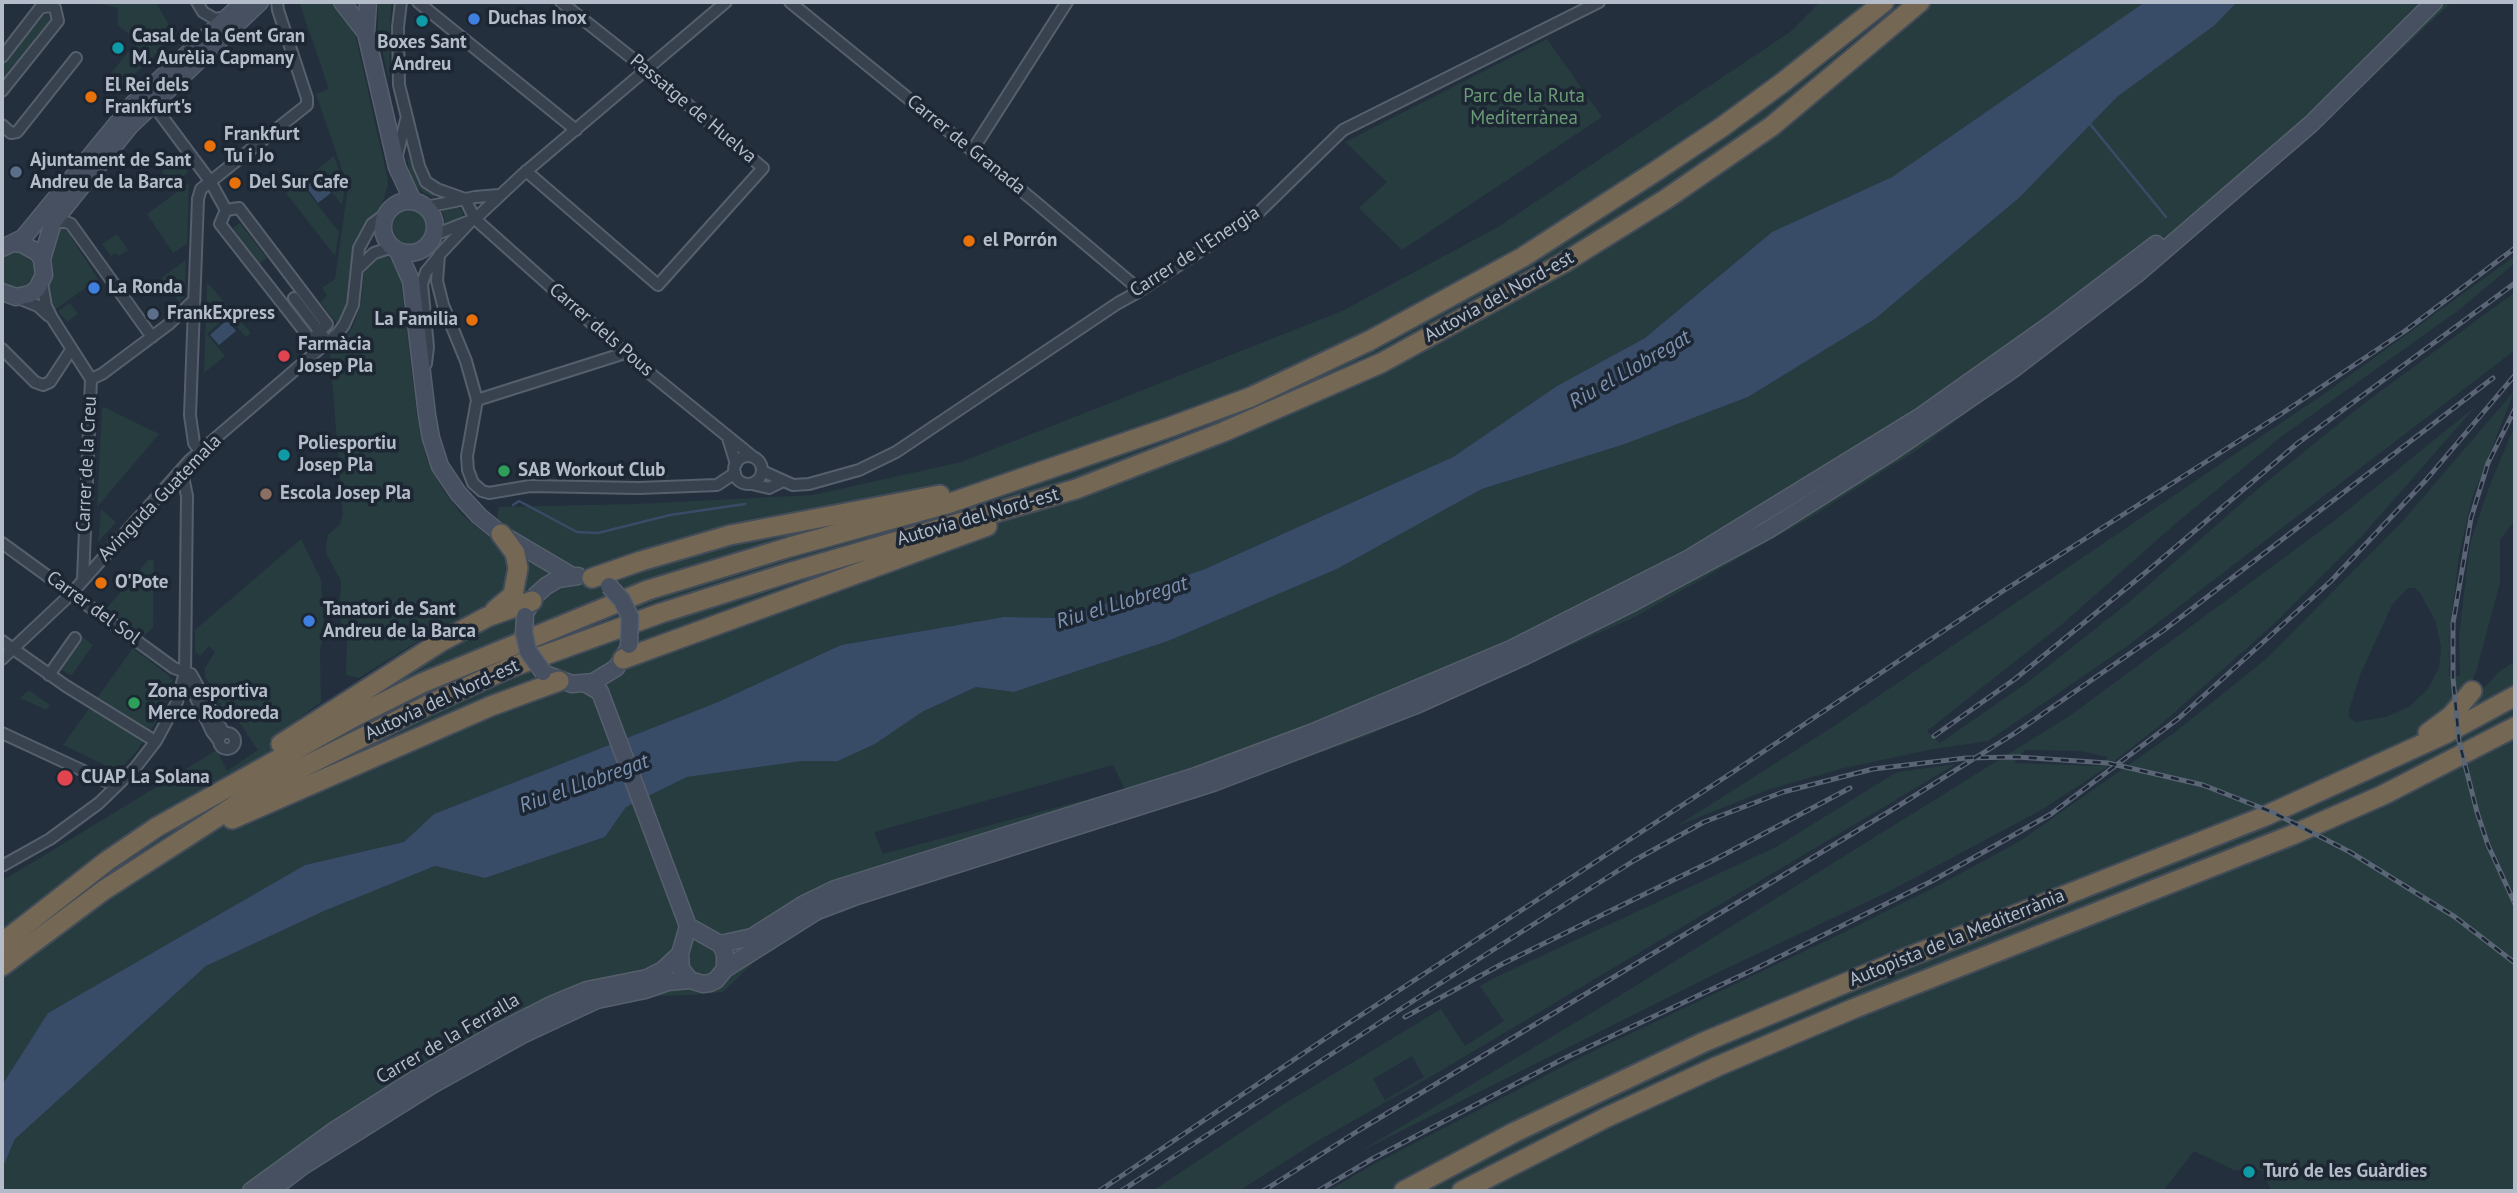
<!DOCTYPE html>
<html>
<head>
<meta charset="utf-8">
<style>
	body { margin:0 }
	#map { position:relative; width:2517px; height:1193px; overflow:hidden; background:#242f3e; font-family:"PT Sans",sans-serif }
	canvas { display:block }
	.frame { position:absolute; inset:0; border:4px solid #b4bcc9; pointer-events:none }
</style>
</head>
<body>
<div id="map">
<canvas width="2517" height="1193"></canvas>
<div class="frame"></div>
</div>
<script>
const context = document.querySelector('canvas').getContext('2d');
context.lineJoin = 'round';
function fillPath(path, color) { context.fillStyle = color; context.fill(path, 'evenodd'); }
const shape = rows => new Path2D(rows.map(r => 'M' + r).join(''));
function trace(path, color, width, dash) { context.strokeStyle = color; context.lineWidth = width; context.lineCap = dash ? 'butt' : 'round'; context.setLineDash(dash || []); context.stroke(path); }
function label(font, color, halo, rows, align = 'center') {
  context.font = font + ' "PT Sans",sans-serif'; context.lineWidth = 7; context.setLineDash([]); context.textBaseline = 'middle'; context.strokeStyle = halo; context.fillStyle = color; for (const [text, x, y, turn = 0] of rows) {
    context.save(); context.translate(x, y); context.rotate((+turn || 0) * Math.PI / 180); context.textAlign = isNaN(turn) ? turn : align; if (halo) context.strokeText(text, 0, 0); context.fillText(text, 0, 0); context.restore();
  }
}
const green = shape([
	[91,2,160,2,157,4,175,36,146,63,134,48,138,42,118,25,118,8],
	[299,2,331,2,339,9,355,33,387,176,388,185,382,204,356,244,349,276,346,305,338,325,320,302,327,296,322,288,335,279,348,187,316,94,329,89],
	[378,2,391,2,389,79,378,31],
	[1820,2,2145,2,1892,177,1772,232,1645,338,1557,386,1453,457,1205,569,1064,618,1004,617,841,645,718,702,434,814,404,842,305,865,48,1013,2,1085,2,881,217,750,227,771,258,750,235,716,228,719,205,676,205,668,215,652,209,646,200,656,195,652,195,630,301,539,321,580,324,634,320,649,321,702,263,746,438,631,503,599,509,590,486,606,436,630,359,678,346,675,347,640,339,617,341,581,326,553,326,546,328,535,340,524,343,515,330,355,343,342,353,326,361,304,364,272,371,260,387,256,397,263,400,275,417,416,426,457,442,488,461,514,495,542,493,538,499,507,636,504,813,495,961,462,1342,311,1498,227,1790,32],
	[2237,2,2452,2,2343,105,2196,235,2068,337,1920,448,1808,519,1635,617,1367,736,1220,789,1062,840,842,907,754,962,723,992,692,995,617,997,461,1078,293,1183,284,1191,2,1191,2,1169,15,1139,206,966,324,911,435,866,485,878,605,837,626,807,687,777,802,761,838,761,875,744,922,712,976,687,1014,692,1168,641,1337,569,1482,489,1625,444,1748,397,1875,319,2020,197,2117,97,2215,25],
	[1113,765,1125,789,883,854,874,832],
	[49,14,50,20,2,80,2,67,44,15],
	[1547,39,1602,117,1402,250,1359,208,1387,182,1345,142],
	[129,51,143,66,118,90,106,79],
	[406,151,416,175,424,187,434,194,433,198,421,191,411,179],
	[334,156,345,188,342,205,315,171],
	[181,159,188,172,170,190,163,180,166,178,162,172],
	[300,182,339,232,335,256,286,193],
	[189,183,187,244,173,253,147,214],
	[457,207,463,211,462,218,446,225,442,210],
	'393 227a17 17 0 1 1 34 0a17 17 0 1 1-34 0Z',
	[240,223,267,258,256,266,229,231],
	[64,224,73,234,71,237,98,279,52,312,46,290,48,256,54,229],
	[117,234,128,250,118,256,116,253,111,256,102,244],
	[14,251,26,254,35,264,35,276,33,281,22,289,9,289,2,282,2,258],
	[2515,256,2515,263,2459,310,2282,436,2174,525,2060,626,1927,731,1940,743,2028,682,2128,603,2254,492,2362,405,2515,292,2515,350,2126,647,1988,741,1934,749,1844,768,1770,789,1677,826,1837,724,2331,389],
	[186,260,185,296,179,302,161,278],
	[207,282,251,333,246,337,227,316,207,334,225,356,204,373],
	[70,303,78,314,67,322,58,311],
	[2515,390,2472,498,2459,556,2450,627,2449,677,2460,676,2459,635,2470,544,2489,487,2515,425,2515,520,2500,540,2500,583,2476,672,2466,695,2472,700,2500,671,2515,661,2515,1191,2272,1191,2261,1170,2234,1170,2194,1151,2163,1191,1328,1191,1374,1164,1581,1057,1830,939,1941,884,2020,841,2174,733,2266,659,2402,522],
	[2408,588,2415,588,2420,593,2436,622,2441,648,2439,668,2427,690,2410,706,2386,717,2355,722,2349,717,2349,710,2360,675,2392,605],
	[2476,406,2362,536,2275,623,2158,727,2104,769,2043,809,1890,891,1717,973,1359,1152,1603,1006,2068,717,2338,518],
	[2025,750,2080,751,2108,757,2100,766,2014,763],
	[104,407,159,434,97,507,102,409],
	[668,471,669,477,666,478,632,479,632,472],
	[101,509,116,522,98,542,100,524],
	[149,559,154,561,153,628,144,636,106,609],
	[81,636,93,645,71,676,59,668],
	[133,648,168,675,172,680,171,687,161,714,136,752,124,765,111,768,63,745],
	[29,690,50,705,46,710,20,698],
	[1956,764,1437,1073,1314,1143,1239,1191,1152,1191,1284,1104,1441,1009,1465,1046,1504,1021,1480,986,1494,978,1776,847,1897,772],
	[1412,1056,1424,1077,1385,1100,1373,1079]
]);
const water = shape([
	[2145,2,2237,2,2215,25,2117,97,2020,197,1875,319,1748,397,1625,444,1482,489,1337,569,1168,641,1014,692,976,687,922,712,875,744,838,761,802,761,687,777,626,807,605,837,485,878,435,866,324,911,206,966,15,1139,2,1169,2,1085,48,1013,305,865,404,842,434,814,718,702,841,645,1004,617,1064,618,1205,569,1453,457,1557,386,1645,338,1772,232,1892,177],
	[317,175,331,193,318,203,304,184],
	[227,320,236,331,219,345,210,335]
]);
const stream = shape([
	[2090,124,2166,217],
	[513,505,519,501,577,532,598,533,670,515,745,504]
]);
const street = shape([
	[197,2,203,12,215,19,227,17],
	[401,2,398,27,399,85,419,166,426,182,437,189,465,199,475,219,625,353,753,457],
	[418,2,576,130],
	[790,2,1033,200,1135,286,1138,292],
	[2,57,40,8,49,6,55,8,58,21,2,91],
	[152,103,210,181,226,210],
	[2,125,11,133,17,132,76,58],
	[972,151,1067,2],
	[397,155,406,120],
	[526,171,658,285,763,168,647,70,561,2],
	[426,207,475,197,499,195],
	[239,208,327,324,311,340,220,224,226,210,239,208],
	[53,222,66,222,71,224,152,337],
	[470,222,439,255,437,281,443,305,466,361,477,400,467,456,468,470,473,483,482,491,489,493,530,486,639,488,717,485,735,473],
	[434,235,475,219,523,174,726,2],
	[357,269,374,253,393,247],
	[42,283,46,306,52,318,91,379,83,580],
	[16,297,38,306,49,316],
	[294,298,323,336],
	[2,349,35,382,43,385,50,382,71,350],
	[426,364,428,347,422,284,426,272,439,256],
	[91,379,102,374,169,324,193,301],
	[477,400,625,353],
	[728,438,736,464],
	[200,451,194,443,190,415,198,199,201,189,307,105,307,98,278,10,277,2],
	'734 470a14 14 0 1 1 28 0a14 14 0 1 1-28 0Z',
	[762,471,793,485,809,484,859,470,896,452,1118,303,1138,292,1258,213,1343,130,1599,2],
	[752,484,769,488,783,481],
	[2,543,174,668,191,674,224,733],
	[2,641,66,686,150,738],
	[2,659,71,594,190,460,338,333,344,325,353,305,359,248,372,224,387,213],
	[49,675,75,638],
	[185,675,212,732,219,741],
	'219 741a8 8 0 1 1 16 0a8 8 0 1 1-16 0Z',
	[2,733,116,786],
	[2,866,50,839,99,803,135,768,156,741,177,702,185,672,187,496,183,477,188,466]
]);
const secondary = shape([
	[342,2,366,33],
	[368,2,366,33,379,89,397,167,413,201],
	'383 227a26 26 0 1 1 52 0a26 26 0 1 1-52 0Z',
	[2,248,23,238,133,104,244,2],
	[398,251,411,281,427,415,431,438,440,466,458,493,479,516,501,534,572,576],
	[42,259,53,222,129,127,260,2],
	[2,292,16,297,30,294,37,289,44,275,42,259,37,252,22,244,14,243],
	[527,610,536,595,546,586,558,579,578,576],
	[548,675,572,684,593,682,616,668,628,649],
	[585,683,600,692,688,926,680,954,681,969,690,980,703,984,710,983,716,980,725,969,817,911,854,897,1213,783,1414,706,1525,656,1634,602,1768,530,1893,451,2012,370,2137,274,2311,124,2434,2],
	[688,926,720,944,725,953,725,969],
	[720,944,752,937,804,904,835,889,1196,776,1311,733,1511,649,1688,559,1921,416,2051,324,2156,244],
	[251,1191,335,1130,412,1081,498,1032,553,1004,587,990,647,978,663,970,680,954],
	[270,1191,303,1166,432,1085,522,1035,597,1000,645,990,668,982,690,980]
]);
const highway = shape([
	[592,578,641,561,730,535,940,495],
	[495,610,513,595,518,568,515,553,501,534],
	[623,659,987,526],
	[2428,733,2451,716,2472,691],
	[281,744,442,641,487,617,532,601],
	[232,819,491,706,559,681],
	[2,943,107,861,157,827,354,717,422,683,648,590,790,547,950,503,1170,427,1251,397,1369,341,1523,257,1653,173,1722,127,1782,83,1884,2],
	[2,966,104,890,267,785,428,705,509,668,661,613,791,572,1076,489,1223,432,1381,363,1565,262,1666,199,1772,126,1920,2],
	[1404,1191,1515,1132,1704,1042,1896,962,2263,817,2447,733,2515,696],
	[1462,1191,1607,1117,1718,1066,1855,1008,2292,835,2383,795,2515,727]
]);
const rail = shape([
	[2515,409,2488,463,2471,518,2453,623,2453,678,2459,741,2477,812,2488,845,2515,904],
	[1934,736,2015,679,2151,568,2298,443,2515,283],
	[1405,1017,1502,964,1710,862,1850,788],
	[1099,1191,1332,1034,1736,770,2003,591,2281,414,2405,331,2515,248],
	[1121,1191,1436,986,1635,860,1704,822,1783,792,1873,769,1966,758,2017,757,2108,763,2203,785,2272,812,2350,852,2455,917,2515,963],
	[1263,1191,1361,1129,1895,808,2015,733,2164,630,2493,378],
	[1318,1191,1372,1159,1563,1059,1757,968,1932,881,2051,814,2179,718,2331,581,2426,480,2515,375]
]);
const secondaryBridge = shape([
	[609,586,622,600,630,617,629,645],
	[525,616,524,633,528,651,543,672]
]);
const markers = [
	[474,19,7,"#3f7fe0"],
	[422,21,7,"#0f9aa8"],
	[118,48,7,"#0f9aa8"],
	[91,97,7,"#e8710a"],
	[210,146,7,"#e8710a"],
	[16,172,7,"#5c6f8a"],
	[235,183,7,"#e8710a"],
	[969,241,7,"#e8710a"],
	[94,288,7,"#3f7fe0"],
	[153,314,7,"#5c6f8a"],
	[472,320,7,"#e8710a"],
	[284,356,7,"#e0444e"],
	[284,455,7,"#0f9aa8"],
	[504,471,7,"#2e9e5b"],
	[266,494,7,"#8d6e63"],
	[101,583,7,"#e8710a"],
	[309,621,7,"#3f7fe0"],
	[134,703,7,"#2e9e5b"],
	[65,778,9,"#e0444e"],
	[2249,1172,7,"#0f9aa8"]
];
const poiNames = [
	["Duchas Inox",488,19],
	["Casal de la Gent Gran",132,37],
	["M. Aurèlia Capmany",132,59],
	["Boxes Sant",422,43,"center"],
	["Andreu",422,65,"center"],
	["El Rei dels",105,86],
	["Frankfurt's",105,108],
	["Frankfurt",224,135],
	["Tu i Jo",224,157],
	["Ajuntament de Sant",30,161],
	["Andreu de la Barca",30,183],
	["Del Sur Cafe",249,183],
	["el Porrón",983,241],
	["La Ronda",108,288],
	["FrankExpress",167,314],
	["La Familia",458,320,"right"],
	["Farmàcia",298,345],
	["Josep Pla",298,367],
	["Poliesportiu",298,444],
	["Josep Pla",298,466],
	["SAB Workout Club",518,471],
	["Escola Josep Pla",280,494],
	["O'Pote",115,583],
	["Tanatori de Sant",323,610],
	["Andreu de la Barca",323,632],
	["Zona esportiva",148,692],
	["Merce Rodoreda",148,714],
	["CUAP La Solana",81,778],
	["Turó de les Guàrdies",2263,1172]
];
const parkNames = [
	["Parc de la Ruta",1524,97],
	["Mediterrànea",1524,119]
];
const streetNames = [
	["Passatge de Huelva",693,109,40],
	["Carrer de Granada",966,145,39],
	["Carrer de l'Energia",1195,252,-33],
	["Autovia del Nord-est",1499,297,-29],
	["Carrer dels Pous",601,330,41],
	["Carrer de la Creu",87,464,-87],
	["Avinguda Guatemala",160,498,-46],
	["Autovia del Nord-est",978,517,-16],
	["Carrer del Sol",93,608,36],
	["Autovia del Nord-est",442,700,-25],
	["Autopista de la Mediterrània",1957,938,-22],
	["Carrer de la Ferralla",448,1039,-30]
];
const waterNames = [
	["Riu el Llobregat",1630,370,-30],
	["Riu el Llobregat",1122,603,-17],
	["Riu el Llobregat",584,784,-20]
];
fillPath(green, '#263c3f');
fillPath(water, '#394c67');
trace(stream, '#394c67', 2.5);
trace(street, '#565f6c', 14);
trace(secondary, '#565f6c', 19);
trace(highway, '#434c59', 23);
trace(street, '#38414e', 10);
trace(secondary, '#465061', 16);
trace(highway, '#746855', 19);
trace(rail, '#5a6575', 5);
trace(rail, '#1d2633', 2.5, [8]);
trace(secondaryBridge, '#565f6c', 19, []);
trace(secondaryBridge, '#465061', 16);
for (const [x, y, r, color] of markers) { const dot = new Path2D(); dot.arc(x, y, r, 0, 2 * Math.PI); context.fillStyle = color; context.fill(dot); trace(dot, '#1d2633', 2.5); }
label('bold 19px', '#b4bcc9', '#1d2633', poiNames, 'left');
label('19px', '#6b9a76', '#1d2633', parkNames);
label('19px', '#b4bcc9', '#1d2633', streetNames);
label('italic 21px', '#7c92b1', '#1d2633', waterNames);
</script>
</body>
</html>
